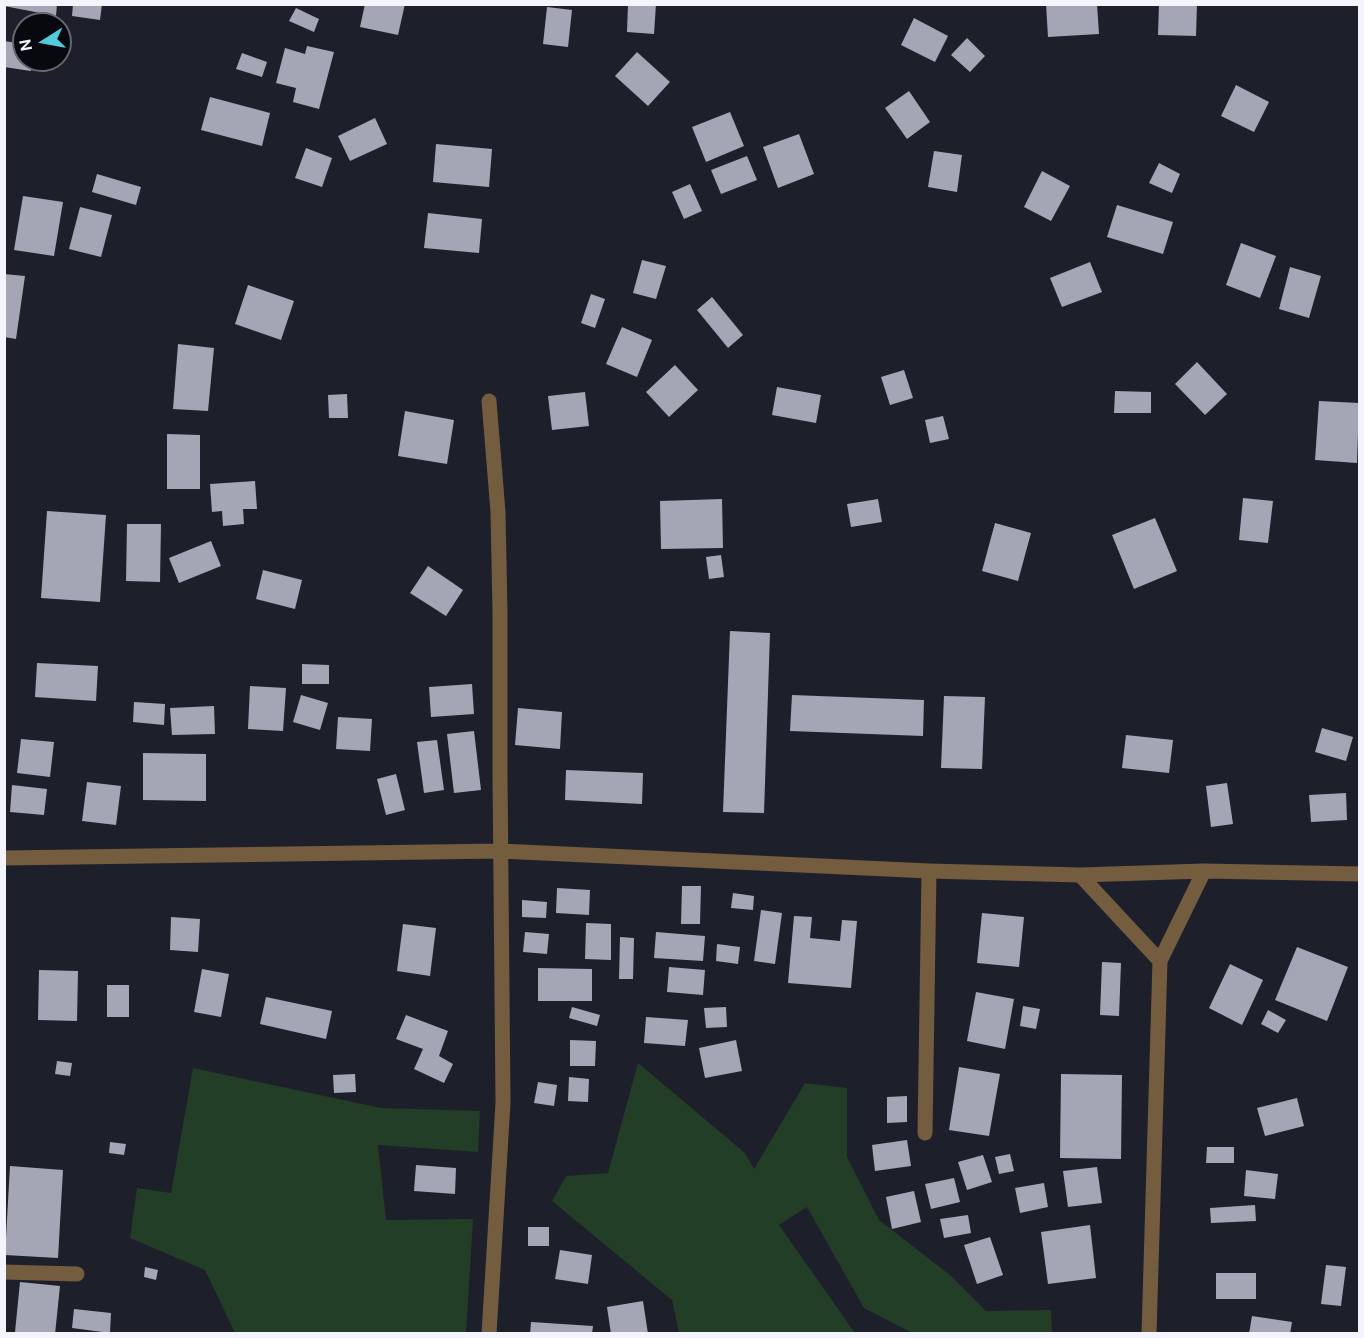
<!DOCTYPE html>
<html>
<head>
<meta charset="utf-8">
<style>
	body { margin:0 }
	#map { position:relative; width:1364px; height:1338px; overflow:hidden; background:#1d1f2b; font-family:"DM Sans",sans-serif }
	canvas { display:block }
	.frame { position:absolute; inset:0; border:6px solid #f3f4fd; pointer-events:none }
	.north { position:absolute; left:12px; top:12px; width:60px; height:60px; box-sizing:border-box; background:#08090e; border:2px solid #66676e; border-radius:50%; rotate:259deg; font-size:16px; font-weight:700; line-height:24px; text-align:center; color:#f3f4fd }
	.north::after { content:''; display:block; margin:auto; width:21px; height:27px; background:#53cbdb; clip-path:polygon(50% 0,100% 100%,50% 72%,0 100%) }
</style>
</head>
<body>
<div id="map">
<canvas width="1364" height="1338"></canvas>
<div class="frame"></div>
<div class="north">N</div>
</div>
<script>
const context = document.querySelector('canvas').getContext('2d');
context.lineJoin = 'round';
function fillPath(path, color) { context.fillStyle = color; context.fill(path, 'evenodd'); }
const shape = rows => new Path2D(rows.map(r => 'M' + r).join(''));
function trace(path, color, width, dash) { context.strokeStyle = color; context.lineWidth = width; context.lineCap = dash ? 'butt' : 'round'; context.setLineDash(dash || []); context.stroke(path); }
const green = shape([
	[638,1063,745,1153,754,1169,805,1083,847,1088,847,1157,879,1220,950,1275,986,1311,1051,1310,1052,1333,912,1333,864,1308,807,1207,779,1225,855,1333,679,1333,672,1300,552,1201,566,1176,608,1173],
	[193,1068,381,1108,480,1111,478,1152,378,1145,386,1220,473,1219,466,1333,235,1333,205,1270,130,1238,137,1188,171,1193]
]);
const building = shape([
	[5,4,57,4,56,16,4,6],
	[73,4,102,4,100,20,72,16],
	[365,4,405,4,398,35,360,27],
	[628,4,656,4,654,34,627,32],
	[1046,4,1097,4,1099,34,1048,37],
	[1159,4,1197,4,1196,36,1158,35],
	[547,7,572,10,568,47,543,44],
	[296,8,319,19,314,32,289,21],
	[914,18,948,36,935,62,901,45],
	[967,38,985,56,970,72,951,55],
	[4,41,24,44,24,60,33,60,31,71,4,67],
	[307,46,334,52,319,109,293,102,296,88,276,83,285,48,305,54],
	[637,52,670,82,648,106,615,76],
	[242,53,267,62,262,77,236,69],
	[1236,85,1269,102,1254,132,1221,116],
	[909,91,930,122,907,139,885,108],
	[210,97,270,113,262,146,201,130],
	[730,112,744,146,706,162,692,127],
	[375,118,387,144,350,161,338,136],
	[799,134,814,174,778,188,763,147],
	[436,144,492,149,489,187,433,182],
	[306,148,332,158,322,187,295,178],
	[934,151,962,155,957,192,928,187],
	[747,156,757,180,721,194,711,170],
	[1159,163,1180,174,1172,193,1149,183],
	[1042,171,1070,186,1051,221,1024,207],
	[97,174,141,187,136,205,92,192],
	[690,184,702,211,684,219,672,192],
	[23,196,63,202,54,256,14,250],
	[1117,205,1173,222,1163,254,1107,237],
	[80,207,112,215,101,257,69,249],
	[428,213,482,219,479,253,424,248],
	[1241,243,1276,256,1260,298,1226,285],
	[642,260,666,266,656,299,633,293],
	[1090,262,1102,292,1062,307,1050,278],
	[1290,267,1321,276,1309,318,1279,309],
	[4,274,25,276,16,339,4,337],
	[248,285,294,301,281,340,235,324],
	[591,294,605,299,595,328,581,323],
	[712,297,743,335,728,348,697,310],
	[622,327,652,340,637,377,606,364],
	[178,344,214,348,208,411,173,409],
	[1197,362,1227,394,1205,415,1175,384],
	[675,365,698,390,669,417,646,392],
	[904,370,913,398,890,405,881,377],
	[777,387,821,395,816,423,772,415],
	[1115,391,1151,392,1151,413,1114,413],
	[585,392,589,426,552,430,548,396],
	[347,394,348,418,329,418,328,395],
	[1319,401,1359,403,1357,463,1315,460],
	[405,411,454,420,447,464,398,456],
	[943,416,949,439,930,443,925,420],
	[167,434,200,435,200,489,167,489],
	[255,481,257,509,243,509,244,524,223,526,222,511,212,512,210,484],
	[1243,498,1273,501,1268,543,1239,540],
	[722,499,723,548,661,549,660,501],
	[878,499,882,522,851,527,847,504],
	[47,511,106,515,100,602,41,598],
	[1155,518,1177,571,1134,589,1112,535],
	[995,523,1031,533,1018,581,982,571],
	[127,524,161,524,160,582,126,581],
	[211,541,221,566,179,583,169,558],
	[721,555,724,577,709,579,706,557],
	[428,566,463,590,446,616,410,593],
	[263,570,302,580,295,609,256,599],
	[730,631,770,633,764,813,723,812],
	[37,663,98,666,96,701,35,697],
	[302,664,329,665,329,684,302,684],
	[472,684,474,714,431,717,429,687],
	[250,686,286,688,283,731,248,729],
	[301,695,328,703,320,730,293,722],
	[792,695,924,700,923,736,790,731],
	[944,696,985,697,982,769,941,768],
	[134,702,165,704,164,725,133,722],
	[214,706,215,734,172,735,170,708],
	[518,708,562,712,560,749,515,745],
	[338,717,372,719,370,751,336,749],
	[1322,728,1353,737,1346,761,1315,752],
	[474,731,481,790,454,793,447,734],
	[1126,735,1173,740,1169,773,1122,768],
	[21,739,54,742,50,777,17,773],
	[437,740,444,790,424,793,417,742],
	[143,753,206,754,206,801,143,800],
	[566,770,643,773,642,804,565,800],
	[396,774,405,810,386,815,377,779],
	[87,782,121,786,116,825,82,821],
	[1227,783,1233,824,1211,827,1206,786],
	[12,785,47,789,44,815,10,812],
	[1346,793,1347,820,1311,822,1309,795],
	[682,886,701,886,700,924,681,924],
	[557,888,590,890,589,915,556,913],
	[733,893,754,896,753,910,731,908],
	[522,900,547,902,546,918,522,917],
	[761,910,782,913,775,964,754,961],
	[982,913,1024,917,1019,967,977,963],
	[794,916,812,917,810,938,840,941,842,920,857,921,851,988,788,983],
	[171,917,200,919,198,952,170,950],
	[586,923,611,924,611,960,585,959],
	[403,924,436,928,430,976,397,971],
	[525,932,549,934,547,954,523,952],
	[656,932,705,936,703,961,654,958],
	[620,937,634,938,633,979,619,979],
	[717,944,740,947,738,964,716,961],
	[1297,947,1348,967,1327,1021,1275,1000],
	[1102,962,1121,963,1119,1016,1100,1015],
	[1230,964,1263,980,1242,1025,1209,1008],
	[669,967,705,970,703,995,667,992],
	[538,968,592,969,592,1001,538,1001],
	[202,969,229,974,221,1017,194,1012],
	[39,970,78,971,77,1021,38,1020],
	[107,985,129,985,129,1017,107,1017],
	[976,992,1014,999,1005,1049,967,1041],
	[266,997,332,1011,326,1039,260,1024],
	[1023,1006,1040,1009,1036,1029,1020,1026],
	[572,1007,600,1015,597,1026,569,1018],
	[726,1007,727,1027,706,1028,704,1008],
	[1268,1010,1286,1020,1278,1033,1261,1024],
	[406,1015,448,1031,439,1056,453,1064,444,1083,414,1069,423,1049,396,1039],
	[646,1017,688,1020,685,1046,644,1043],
	[570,1040,596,1041,595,1066,570,1066],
	[736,1040,742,1071,705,1078,699,1048],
	[57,1061,72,1063,70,1076,55,1074],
	[959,1067,1000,1074,989,1136,949,1130],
	[355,1074,356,1092,334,1093,333,1075],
	[1061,1074,1122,1075,1121,1159,1060,1158],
	[569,1077,589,1079,588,1102,568,1101],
	[538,1082,557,1085,554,1106,534,1103],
	[907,1096,907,1122,887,1123,887,1097],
	[1297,1098,1304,1126,1265,1136,1257,1108],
	[907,1140,911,1166,875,1171,872,1145],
	[110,1142,126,1144,124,1155,109,1153],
	[1207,1147,1234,1147,1234,1163,1206,1163],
	[1010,1154,1014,1171,999,1174,995,1157],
	[983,1155,992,1182,967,1190,958,1162],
	[416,1165,456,1168,455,1194,414,1191],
	[10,1166,63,1170,58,1258,5,1255],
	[1097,1167,1102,1203,1068,1207,1063,1171],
	[1246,1170,1278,1174,1275,1199,1244,1196],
	[954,1178,960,1202,931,1209,925,1184],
	[1044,1183,1048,1207,1020,1213,1015,1188],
	[914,1191,921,1222,892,1229,886,1197],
	[1255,1205,1256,1221,1211,1223,1210,1208],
	[968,1215,971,1233,944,1238,940,1219],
	[1090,1225,1096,1278,1048,1284,1041,1232],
	[528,1227,549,1227,549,1246,528,1246],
	[990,1237,1003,1275,977,1284,964,1245],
	[560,1250,592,1255,588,1284,555,1279],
	[1326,1265,1346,1267,1341,1306,1321,1304],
	[145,1267,158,1270,156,1280,144,1277],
	[1216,1273,1256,1273,1256,1299,1216,1299],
	[20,1282,60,1286,55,1334,15,1332],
	[643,1301,648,1334,611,1334,607,1307],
	[74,1309,111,1313,110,1333,72,1328],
	[1252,1316,1292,1322,1290,1334,1249,1334],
	[531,1322,593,1326,592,1334,530,1334]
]);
const minor = shape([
	[4,858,500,851,929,871,1080,875,1204,871,1160,961,1149,1334],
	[1204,871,1360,874],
	[1080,875,1160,961],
	[925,1133,929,871],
	[4,1272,77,1274],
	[489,1334,503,1103,500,775,500,612,498,512,489,401]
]);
fillPath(green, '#223e26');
fillPath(building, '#a4a6b6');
trace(minor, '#745d3f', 15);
</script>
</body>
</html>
